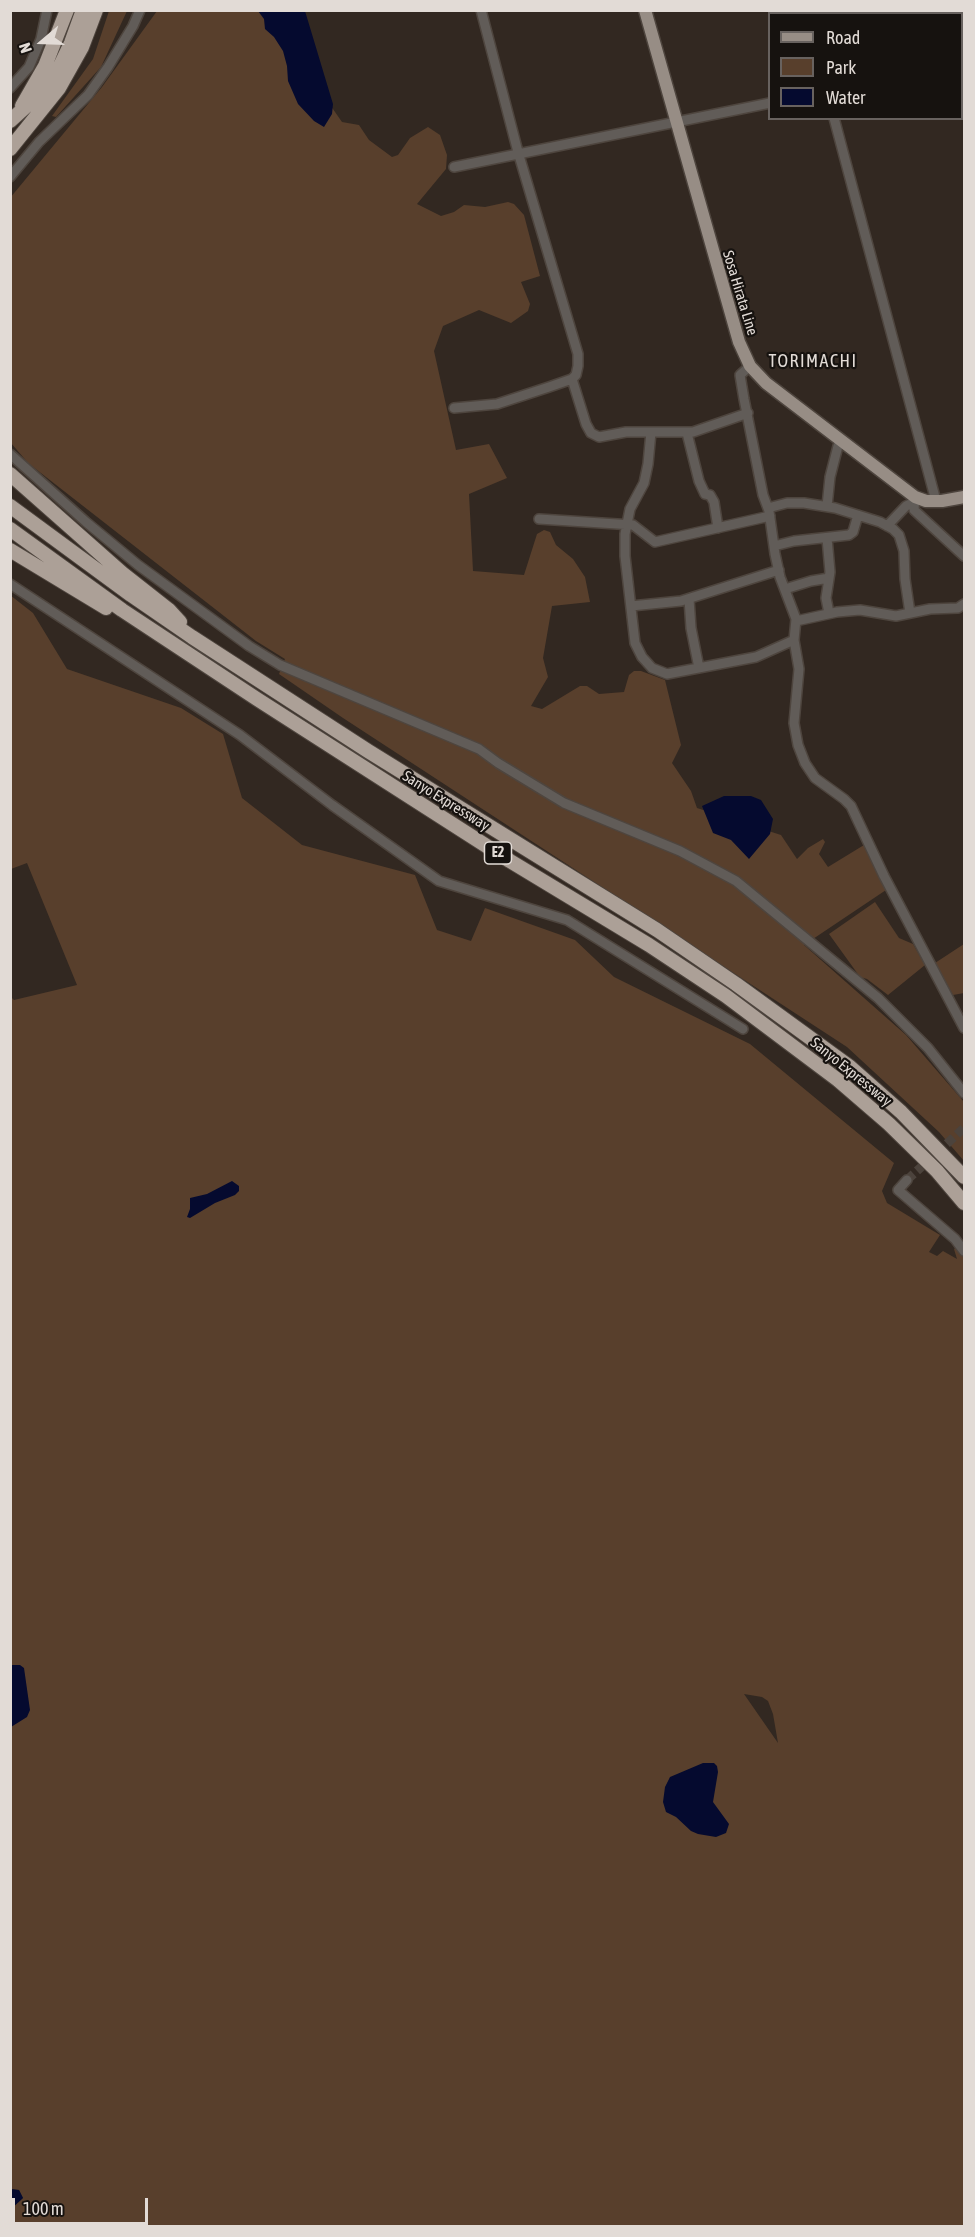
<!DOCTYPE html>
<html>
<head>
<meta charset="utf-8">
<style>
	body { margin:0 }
	#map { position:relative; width:975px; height:2237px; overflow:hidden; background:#322821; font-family:"Asap Condensed",sans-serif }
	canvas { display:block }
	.frame { position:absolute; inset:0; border:12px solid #e2dbd6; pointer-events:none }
	.legend { position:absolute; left:768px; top:12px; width:195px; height:108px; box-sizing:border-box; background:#16120f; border:2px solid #68625f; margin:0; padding:8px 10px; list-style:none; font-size:18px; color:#e2dbd6 }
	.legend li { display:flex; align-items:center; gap:12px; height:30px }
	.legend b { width:30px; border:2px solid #68625f }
	.north { position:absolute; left:12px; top:12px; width:60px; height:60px; -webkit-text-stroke:4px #16120f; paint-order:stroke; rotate:251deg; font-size:16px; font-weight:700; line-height:24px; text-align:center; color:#e2dbd6 }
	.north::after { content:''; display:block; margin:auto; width:21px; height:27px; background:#e2dbd6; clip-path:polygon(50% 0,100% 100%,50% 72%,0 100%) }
	.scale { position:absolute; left:12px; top:2198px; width:136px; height:27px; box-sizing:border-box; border:3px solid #e2dbd6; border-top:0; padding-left:8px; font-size:18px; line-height:21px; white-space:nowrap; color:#e2dbd6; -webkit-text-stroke:4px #16120f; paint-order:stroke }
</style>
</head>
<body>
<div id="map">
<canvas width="975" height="2237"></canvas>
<div class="frame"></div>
<ul class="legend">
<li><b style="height:8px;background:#978d85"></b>Road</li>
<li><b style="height:16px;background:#583f2c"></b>Park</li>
<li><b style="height:16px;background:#050a2f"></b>Water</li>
</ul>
<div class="north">N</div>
<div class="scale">100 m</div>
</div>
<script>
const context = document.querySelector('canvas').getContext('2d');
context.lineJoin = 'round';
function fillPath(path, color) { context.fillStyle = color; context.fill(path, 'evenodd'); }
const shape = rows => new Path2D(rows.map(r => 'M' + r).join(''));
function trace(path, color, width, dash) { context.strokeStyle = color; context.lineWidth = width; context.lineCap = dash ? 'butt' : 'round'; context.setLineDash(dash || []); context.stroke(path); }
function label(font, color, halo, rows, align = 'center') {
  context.font = font + ' "Asap Condensed",sans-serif'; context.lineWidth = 4.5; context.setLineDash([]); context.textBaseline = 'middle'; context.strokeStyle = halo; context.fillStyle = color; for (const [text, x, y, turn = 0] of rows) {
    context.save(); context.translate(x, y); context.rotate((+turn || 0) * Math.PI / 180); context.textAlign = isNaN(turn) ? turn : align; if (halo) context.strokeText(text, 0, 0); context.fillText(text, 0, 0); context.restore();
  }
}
const green = shape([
	[264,10,342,122,359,125,369,140,392,157,398,155,410,138,428,127,440,135,447,155,446,169,417,204,441,216,454,212,464,205,485,207,508,202,514,204,524,215,540,276,521,282,530,304,528,311,511,323,479,310,443,326,434,351,456,450,489,444,507,478,469,494,473,571,524,575,537,534,544,530,550,532,556,545,573,559,585,577,590,602,552,606,543,658,548,677,531,706,542,709,580,686,587,686,599,694,624,692,629,675,634,671,641,671,665,680,681,745,672,763,691,791,697,808,781,835,797,859,808,848,823,839,825,842,819,854,828,867,864,845,886,890,804,945,906,1035,964,1102,964,1161,939,1132,847,1047,343,718,279,674,285,659,256,641,28,463,11,443,10,198,102,87,157,11],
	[109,11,127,11,101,67,56,117,52,116,93,59],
	[10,595,33,613,67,669,181,708,223,734,242,798,302,845,415,875,437,930,471,941,485,908,575,940,614,977,750,1044,894,1163,882,1191,887,1203,940,1235,929,1252,937,1256,943,1251,957,1259,954,1249,958,1246,964,1253,964,2226,11,2226,11,2209,23,2198,19,2190,10,2189,11,997,14,1000,77,985,27,863,11,869],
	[744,1694,762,1697,768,1701,773,1714,778,1743],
	[875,902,899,938,913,944,925,965,888,995,867,979,860,977,829,934],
	[964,944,964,993,953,995,935,963]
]);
const water = shape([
	[258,11,305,11,333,104,332,114,324,127,314,121,298,104,288,81,287,66,283,51,274,37,265,29,264,19],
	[724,796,751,796,761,800,773,819,770,834,749,859,731,840,713,833,702,806],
	[232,1181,239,1186,239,1191,235,1195,215,1203,190,1218,187,1217,190,1209,190,1198,207,1194],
	[11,1665,20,1665,24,1668,30,1710,27,1717,11,1727],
	[703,1763,714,1763,717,1766,718,1772,713,1802,729,1824,726,1833,716,1837,698,1834,691,1831,676,1817,666,1812,663,1802,665,1787,670,1777],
	[11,2189,19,2190,23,2198,11,2209]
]);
const minorTunnel = shape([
	[907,1180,964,1128]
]);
const minor = shape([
	[805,10,806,14],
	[962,63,964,63],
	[10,88,29,67,41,39,47,10],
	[834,118,936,501],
	[454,167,770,103],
	[10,177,39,142,88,95,108,67,133,26,140,10],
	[750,366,740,375,744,399,763,495,769,511,775,554,780,577,796,619,794,640,799,669,794,723,798,745,805,763,815,778,844,799,851,806,884,876,964,1028],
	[572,379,586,424,591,433,599,437,626,432,693,432,748,413],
	[454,408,497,404,549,387,572,379,576,375,578,366,578,354,518,152,481,10],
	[651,432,648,464,644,483,630,509,625,534,625,556,635,643,642,657,652,668,667,674,756,657,794,640],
	[687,433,699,481,705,494,710,495,714,502,718,528],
	[10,454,86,522,138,565,249,646,280,665,479,749,498,763,564,803,680,851,736,881,878,998,928,1048,964,1093],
	[915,497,914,510,964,556],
	[827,506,830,477,838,446,842,440],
	[768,508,787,503,804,503,835,508,880,522,893,529,899,535,904,551,905,579,910,613],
	[539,519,633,525,655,542,770,516],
	[887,526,906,506,914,502],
	[827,538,830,572,826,598,829,613],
	[774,546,794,541,849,535,853,532,858,515],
	[10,584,240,735,332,805,439,881,567,920,743,1029],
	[785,589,811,581,829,578],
	[689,599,691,628,699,668],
	[631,606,681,601,779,570],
	[796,621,837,612,860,610,896,616,930,609,958,608,964,604],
	[907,1180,898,1190,955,1239,964,1251]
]);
const major = shape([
	[645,10,739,342,750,366,766,383,915,497,926,501,942,501,964,497]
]);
const highway = shape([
	[22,106,45,66,67,10],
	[10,121,42,92,59,68,71,43,83,10],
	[10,149,59,88,82,47,96,10],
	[10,474,122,573,169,610,180,622],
	[10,506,131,595,192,637,368,751,657,930,736,984,850,1067,901,1112,964,1177],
	[10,529,122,610,257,699,510,861,649,945,726,996,838,1080,889,1124,937,1171,964,1203],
	[10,550,106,608]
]);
const shields = [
	[498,853,27]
];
const shieldNames = [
	["E2",498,853]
];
const streetNames = [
	["Sosa Hirata Line",740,293,73],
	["Sanyo Expressway",446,801,32],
	["Sanyo Expressway",851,1072,39]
];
const quarterNames = [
	["TORIMACHI",813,361]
];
fillPath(green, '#583f2c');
fillPath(water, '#050a2f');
trace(minorTunnel, '#4c433c', 9, [9, 4.5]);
trace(minor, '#4e453e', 12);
trace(major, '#4e453e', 15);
trace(highway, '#4e453e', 16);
trace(minor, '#615c58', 9);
trace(major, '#978d85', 12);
trace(highway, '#aca097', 14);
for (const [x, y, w] of shields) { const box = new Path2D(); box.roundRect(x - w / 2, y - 11, w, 22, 4.5); context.fillStyle = '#16120f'; context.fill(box); trace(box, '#e2dbd6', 1.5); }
label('bold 14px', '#e2dbd6', null, shieldNames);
label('15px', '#e2dbd6', '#16120f', streetNames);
context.letterSpacing = '1.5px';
label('18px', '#e2dbd6', '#16120f', quarterNames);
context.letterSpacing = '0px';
</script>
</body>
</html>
